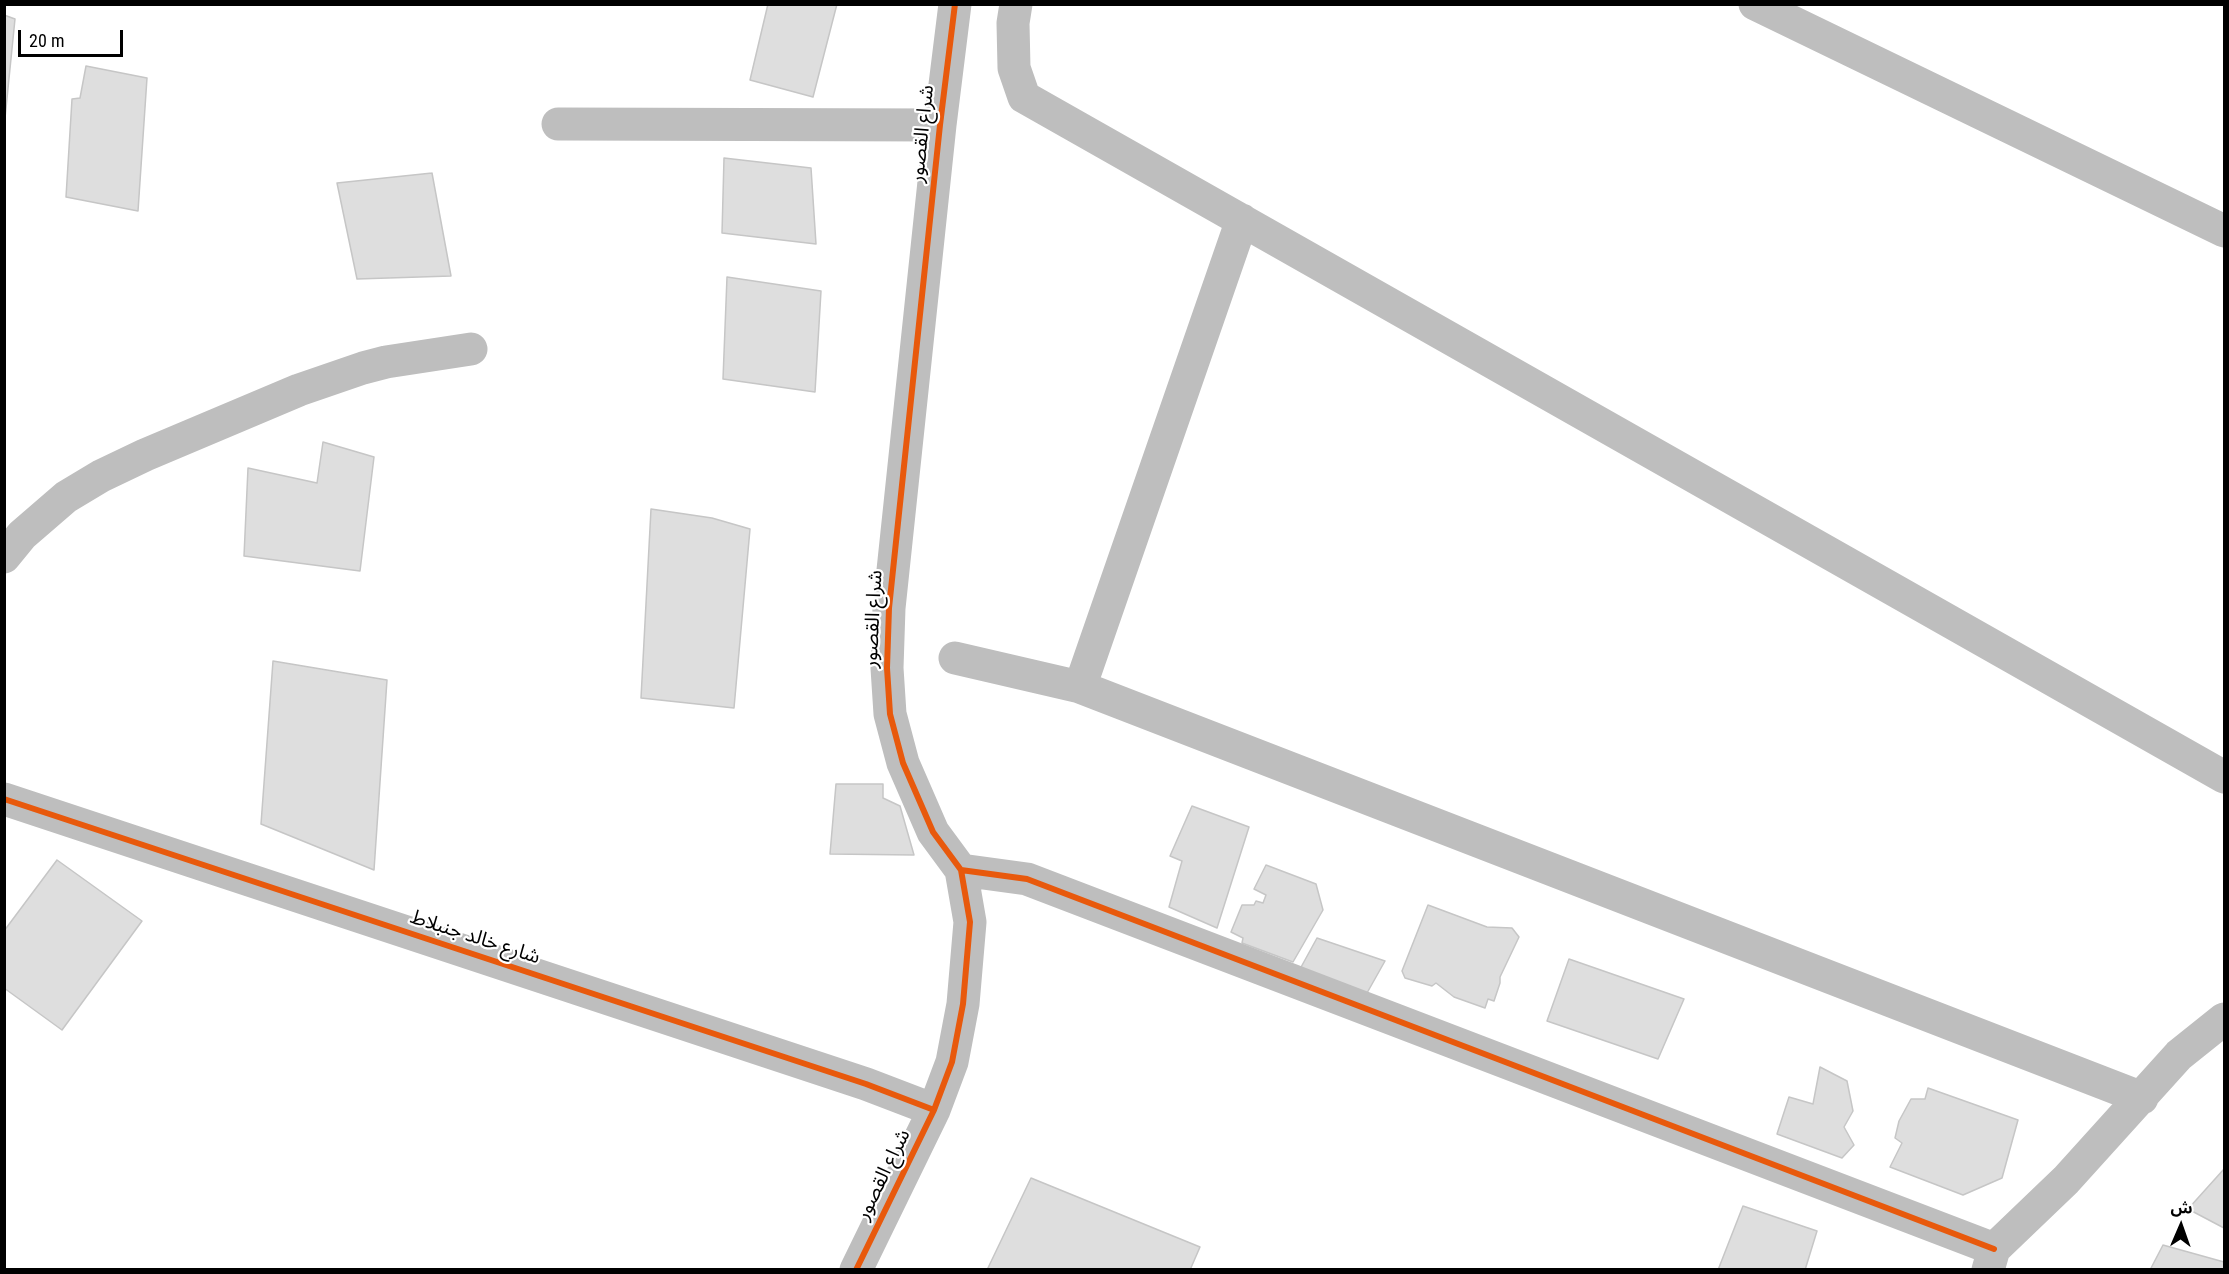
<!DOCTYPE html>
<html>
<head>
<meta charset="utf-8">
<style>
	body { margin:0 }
	#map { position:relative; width:2229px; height:1274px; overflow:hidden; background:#fff; font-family:"Roboto Condensed","Noto Sans Arabic",sans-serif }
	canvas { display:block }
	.frame { position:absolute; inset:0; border:6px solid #000; pointer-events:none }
	.north { position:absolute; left:2151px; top:1196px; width:60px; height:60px; -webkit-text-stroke:4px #fff; paint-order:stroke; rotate:2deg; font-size:16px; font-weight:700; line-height:24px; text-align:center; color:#000 }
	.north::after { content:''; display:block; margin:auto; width:21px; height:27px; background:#000; clip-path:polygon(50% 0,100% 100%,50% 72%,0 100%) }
	.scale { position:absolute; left:18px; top:30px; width:105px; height:27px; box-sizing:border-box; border:3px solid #000; border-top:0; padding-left:8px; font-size:18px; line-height:21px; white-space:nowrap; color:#000; -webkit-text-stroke:4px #fff; paint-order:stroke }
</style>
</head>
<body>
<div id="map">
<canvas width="2229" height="1274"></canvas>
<div class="frame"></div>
<div class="north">ش</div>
<div class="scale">20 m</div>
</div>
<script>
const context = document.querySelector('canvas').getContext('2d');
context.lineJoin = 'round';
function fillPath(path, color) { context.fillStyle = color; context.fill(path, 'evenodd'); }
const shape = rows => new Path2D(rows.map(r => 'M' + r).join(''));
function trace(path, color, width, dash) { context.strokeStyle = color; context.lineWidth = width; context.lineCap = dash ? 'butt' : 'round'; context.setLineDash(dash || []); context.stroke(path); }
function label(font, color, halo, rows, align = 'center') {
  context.font = font + ' "Roboto Condensed","Noto Sans Arabic",sans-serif'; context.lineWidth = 4.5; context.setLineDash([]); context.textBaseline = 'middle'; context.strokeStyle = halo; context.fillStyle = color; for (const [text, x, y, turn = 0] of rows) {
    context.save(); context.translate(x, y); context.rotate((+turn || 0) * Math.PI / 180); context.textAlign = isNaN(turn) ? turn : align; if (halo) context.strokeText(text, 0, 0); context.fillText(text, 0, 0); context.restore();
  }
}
const building = shape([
	[768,4,837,4,813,97,750,80,768,4],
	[4,15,15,19,4,128,4,15],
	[86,66,147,78,138,211,66,197,72,99,80,98,86,66],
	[724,158,811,168,816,244,722,233,724,158],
	[432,173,451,276,357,279,337,183,432,173],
	[727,277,821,291,815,392,723,379,727,277],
	[323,442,374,457,360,571,244,556,248,468,317,483,323,442],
	[651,509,712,518,750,529,734,708,641,698,651,509],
	[273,661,387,680,374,870,261,824,273,661],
	[836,784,883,784,883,798,900,806,914,855,830,854,836,784],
	[1192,806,1249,827,1217,928,1169,907,1182,861,1170,856,1192,806],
	[57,860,142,921,62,1030,4,988,4,931,57,860],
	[1266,865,1316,884,1323,910,1293,962,1242,943,1243,938,1231,932,1242,905,1254,905,1256,901,1263,903,1266,895,1254,889,1266,865],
	[1428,905,1487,927,1512,928,1519,937,1500,977,1500,983,1494,1001,1488,999,1485,1008,1454,997,1436,983,1432,986,1405,978,1402,971,1428,905],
	[1317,938,1385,961,1367,993,1300,969,1317,938],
	[1569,959,1684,999,1658,1059,1547,1021,1569,959],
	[1820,1067,1847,1081,1853,1111,1844,1127,1854,1145,1842,1158,1777,1134,1789,1097,1813,1104,1820,1067],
	[1928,1088,2018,1120,2002,1178,1963,1195,1890,1167,1902,1143,1895,1138,1899,1121,1911,1099,1925,1099,1928,1088],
	[2224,1169,2224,1228,2188,1209,2224,1169],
	[1031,1178,1200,1247,1190,1270,987,1270,1031,1178],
	[1743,1206,1817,1231,1805,1270,1718,1270,1743,1206],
	[2163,1245,2224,1262,2224,1270,2150,1270,2163,1245]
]);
const minor = shape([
	[1016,4,1013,23,1014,68,1024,97,2224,777],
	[1755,4,2224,231],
	[558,124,940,125],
	[4,557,22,535,66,497,101,476,145,455,299,390,363,368,386,362,471,349],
	[955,658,1080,687,2142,1098],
	[1080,687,1242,220],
	[4,799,866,1084,934,1110],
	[961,870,1027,879,1994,1249],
	[856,1270,934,1110,952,1062,963,1004,970,922,961,870,933,832,903,763,890,714,887,668,889,608,940,125,955,4],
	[1988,1270,1994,1249,2066,1180,2179,1055,2224,1019]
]);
const cycleway = shape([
	[4,799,866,1084,934,1110],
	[961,870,1027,879,1994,1249],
	[856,1270,934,1110,952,1062,963,1004,970,922,961,870,933,832,903,763,890,714,887,668,889,608,940,125,955,4]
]);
const streetNames = [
	["شراع القصور",923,134,-84],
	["شراع القصور",874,619,-87],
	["شارع خالد جنبلاط",475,938,18],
	["شراع القصور",884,1175,-64]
];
fillPath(building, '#dedede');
trace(building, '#c6c6c6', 1.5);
trace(minor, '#bebebe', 33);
trace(cycleway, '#e8590c', 6);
label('20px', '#000', '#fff', streetNames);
</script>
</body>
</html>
